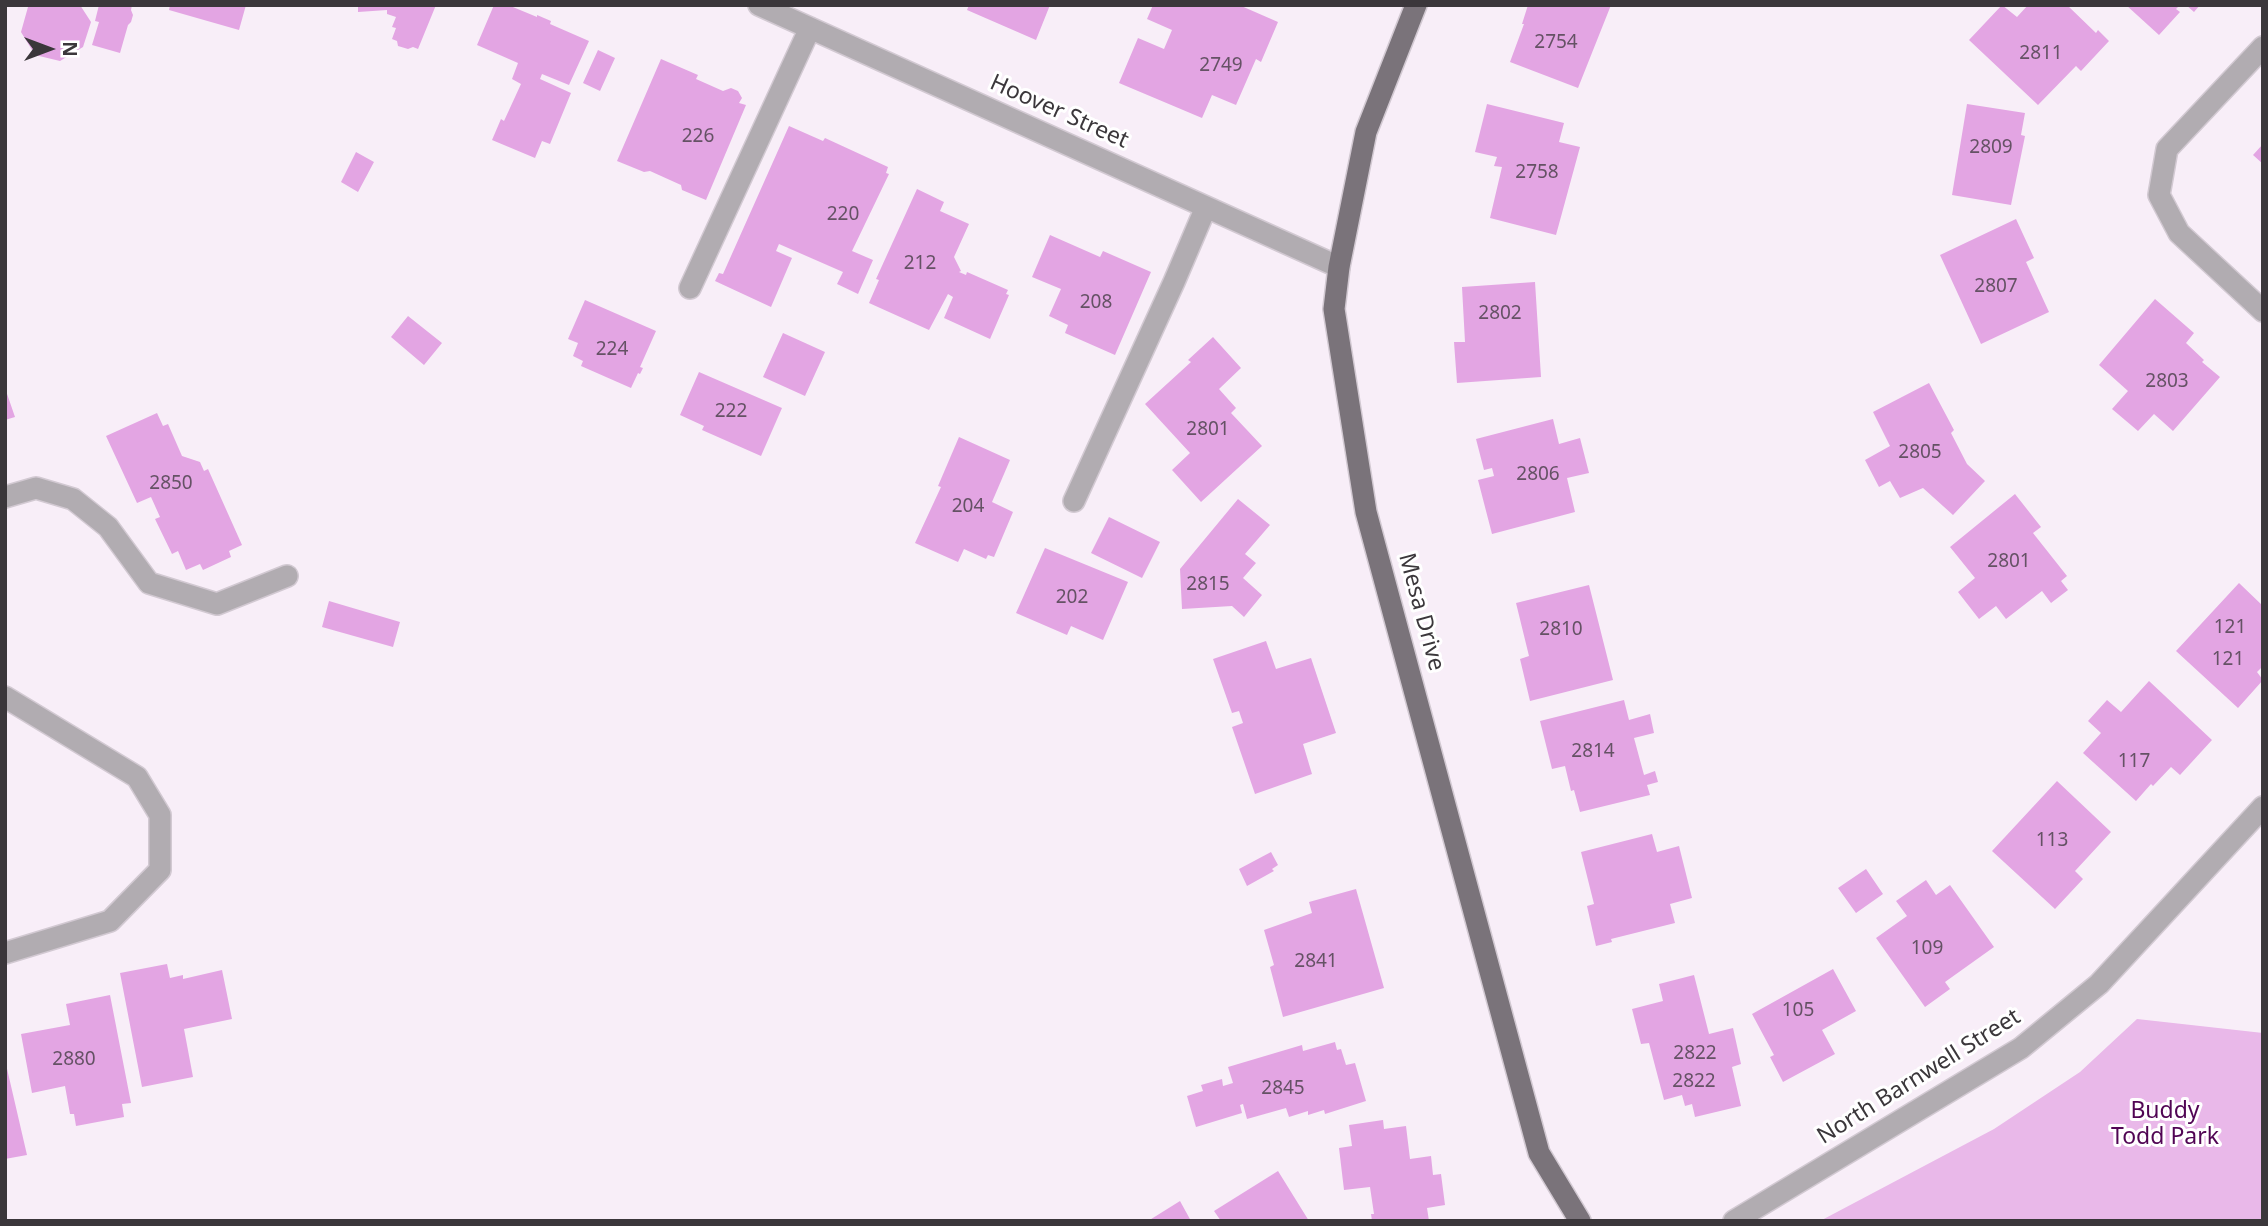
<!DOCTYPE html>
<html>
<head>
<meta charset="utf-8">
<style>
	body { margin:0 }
	#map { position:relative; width:2268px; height:1226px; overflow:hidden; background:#f8eef8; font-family:"Noto Sans",sans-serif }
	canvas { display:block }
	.frame { position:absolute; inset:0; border:7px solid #3b373b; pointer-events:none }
	.north { position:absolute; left:14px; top:14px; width:70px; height:70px; -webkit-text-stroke:5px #fff; paint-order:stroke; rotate:90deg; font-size:19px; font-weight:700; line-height:28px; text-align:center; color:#3b373b }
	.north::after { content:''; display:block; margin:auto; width:24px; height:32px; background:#3b373b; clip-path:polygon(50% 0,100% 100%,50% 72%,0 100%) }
</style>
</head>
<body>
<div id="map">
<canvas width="2268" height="1226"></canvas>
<div class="frame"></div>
<div class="north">N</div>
</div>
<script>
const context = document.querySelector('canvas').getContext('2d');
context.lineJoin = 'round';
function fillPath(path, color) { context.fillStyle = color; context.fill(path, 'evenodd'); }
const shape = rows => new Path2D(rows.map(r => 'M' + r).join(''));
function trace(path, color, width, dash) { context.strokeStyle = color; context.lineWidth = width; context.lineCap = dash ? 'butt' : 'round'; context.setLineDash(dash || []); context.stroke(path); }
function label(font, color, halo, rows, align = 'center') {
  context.font = font + ' "Noto Sans",sans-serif'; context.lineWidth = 6; context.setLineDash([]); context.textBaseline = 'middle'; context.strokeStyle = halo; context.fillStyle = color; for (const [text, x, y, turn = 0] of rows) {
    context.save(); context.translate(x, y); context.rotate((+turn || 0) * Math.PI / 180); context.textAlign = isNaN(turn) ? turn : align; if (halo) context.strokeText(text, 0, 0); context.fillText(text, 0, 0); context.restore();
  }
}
const green = shape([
	[2137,1019,2263,1033,2263,1221,1820,1221,1994,1129,2080,1072]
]);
const building = shape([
	[31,5,80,5,91,22,83,47,60,61,35,55,21,32,28,7],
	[99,5,132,5,131,10,133,15,131,22,128,25,120,53,92,45,99,22,95,21],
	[170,5,246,5,239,30,169,10],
	[358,5,436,5,418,49,413,47,408,49,398,46,397,41,392,39,396,28,392,27,396,17,387,14,387,10,358,12],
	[494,5,508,5,537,17,537,15,551,21,550,24,589,41,569,85,542,74,540,79,571,93,550,144,542,141,535,158,492,140,501,119,504,121,521,84,512,79,518,63,477,45],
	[969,5,1050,5,1036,40,967,10],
	[1153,5,1239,5,1278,22,1261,62,1256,59,1236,105,1212,95,1202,118,1119,83,1138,38,1164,49,1172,30,1147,19],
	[1528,5,1611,5,1578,88,1510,62,1524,24,1522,24],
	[2002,5,2017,17,2028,5,2067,5,2096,33,2098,30,2109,41,2081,71,2076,66,2038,105,1969,40],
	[2126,5,2180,5,2176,9,2180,12,2159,35],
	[2186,5,2200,5,2194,12],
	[598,50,615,58,600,91,583,83],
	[661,59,698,75,696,79,723,91,731,88,738,91,742,98,739,103,746,105,706,200,682,190,681,185,650,171,644,172,617,161],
	[1487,104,1564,123,1559,142,1580,147,1556,235,1490,218,1502,167,1494,166,1497,157,1475,152],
	[1967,104,2025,113,2021,135,2025,136,2011,205,1952,195],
	[789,126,823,141,825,138,888,167,886,173,889,174,852,251,873,260,858,294,837,284,843,272,779,244,776,251,792,258,771,307,715,281,719,273,723,274],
	[2263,144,2263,164,2253,155],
	[356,152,374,162,358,192,341,182],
	[917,189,944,202,940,211,969,224,954,257,961,271,959,272,966,275,967,272,1008,290,1006,294,1009,295,990,339,944,318,953,297,948,294,929,330,869,303,879,280,876,279],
	[2016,219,2034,258,2026,262,2049,312,1981,344,1940,255],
	[1050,235,1100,257,1103,251,1151,272,1115,355,1065,333,1068,325,1049,316,1061,289,1032,277],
	[1535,282,1541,377,1457,383,1454,342,1465,342,1462,287],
	[2155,299,2194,333,2186,343,2204,360,2202,362,2220,377,2173,431,2154,414,2138,431,2112,409,2128,391,2099,365],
	[585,300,656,331,640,367,643,368,640,374,638,373,631,388,581,366,583,361,573,356,578,343,568,339],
	[408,316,442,343,424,365,391,337],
	[783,333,825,352,805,396,763,377],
	[1213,337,1241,368,1219,389,1236,408,1231,413,1262,446,1201,502,1172,470,1190,453,1145,404,1191,362,1188,360],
	[699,372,782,408,761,456,702,430,704,426,680,415],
	[1929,383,1954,430,1951,433,1967,464,1985,481,1953,515,1923,488,1900,498,1890,481,1879,487,1865,460,1890,446,1873,412],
	[5,388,15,417,5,420],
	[157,413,163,426,168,424,182,456,200,462,204,471,208,469,242,545,229,551,231,557,203,570,200,564,186,570,178,551,172,554,155,519,160,517,151,497,137,503,106,436],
	[1553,419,1559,444,1580,438,1589,473,1567,478,1575,512,1492,534,1478,480,1494,476,1492,468,1484,470,1476,439],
	[959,437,1010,460,992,502,1013,512,994,557,988,555,986,559,964,549,958,562,915,543,941,487,938,486],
	[2015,494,2041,527,2033,533,2067,576,2061,581,2068,590,2051,603,2042,591,2006,619,1996,606,1979,619,1958,592,1975,578,1950,547],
	[1238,499,1270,525,1245,554,1256,563,1243,578,1262,595,1244,617,1232,606,1182,609,1180,569],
	[1109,517,1160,542,1142,578,1091,553],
	[1045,548,1128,582,1103,640,1071,626,1067,635,1016,613],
	[2239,583,2263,606,2263,666,2257,672,2263,680,2238,708,2176,651],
	[1589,585,1613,680,1530,701,1520,659,1529,656,1516,603],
	[329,601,400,622,393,647,322,627],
	[1266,641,1276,669,1311,658,1336,733,1303,744,1312,774,1255,794,1232,727,1243,723,1239,711,1232,713,1213,659],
	[2149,681,2212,740,2180,775,2171,767,2153,786,2151,784,2136,801,2083,753,2101,733,2088,721,2107,700,2121,712],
	[1624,700,1629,720,1650,714,1654,733,1634,738,1644,775,1655,771,1658,782,1647,785,1650,795,1580,812,1574,790,1571,791,1565,766,1552,769,1540,721],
	[2057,781,2111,832,2075,871,2083,879,2055,909,1992,851],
	[1652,834,1657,852,1679,846,1692,898,1670,904,1675,923,1611,939,1612,942,1596,946,1587,906,1594,904,1581,852],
	[1271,852,1278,865,1272,869,1274,871,1247,886,1239,869],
	[1866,869,1883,894,1856,913,1838,888],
	[1926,880,1936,895,1950,885,1994,947,1945,982,1950,989,1925,1007,1876,938,1907,916,1896,901],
	[1356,889,1384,988,1283,1017,1270,967,1274,965,1264,930,1312,913,1309,902],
	[167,964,170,978,183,975,183,979,222,970,232,1019,184,1029,193,1077,142,1087,120,973],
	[1833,969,1856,1011,1822,1030,1835,1054,1783,1082,1770,1057,1774,1055,1752,1014],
	[1694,975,1709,1034,1733,1028,1741,1064,1732,1067,1741,1106,1695,1117,1692,1104,1685,1106,1682,1095,1664,1100,1649,1043,1641,1044,1632,1009,1663,1001,1659,984],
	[110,995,131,1103,122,1104,124,1117,76,1126,74,1114,70,1114,65,1086,32,1093,21,1034,70,1025,66,1004],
	[1335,1042,1337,1050,1341,1049,1346,1065,1355,1063,1366,1101,1325,1114,1324,1110,1308,1115,1308,1111,1289,1117,1286,1108,1247,1119,1243,1104,1240,1105,1242,1113,1196,1127,1187,1096,1203,1091,1201,1085,1222,1079,1223,1086,1233,1083,1228,1067,1302,1045,1303,1051],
	[5,1060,27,1155,5,1159],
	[1383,1120,1384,1129,1406,1126,1410,1159,1431,1156,1433,1175,1441,1174,1445,1205,1427,1208,1429,1221,1372,1221,1371,1214,1374,1214,1370,1187,1344,1190,1339,1148,1352,1146,1349,1125],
	[1278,1171,1309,1221,1221,1221,1214,1211],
	[1180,1201,1191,1221,1148,1221]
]);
const minor = shape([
	[759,5,1339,267],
	[2263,47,2167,149,2159,195,2179,233,2263,311],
	[690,288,810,28],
	[5,497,36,488,73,499,108,527,149,583,217,604,287,576],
	[1074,501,1174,282,1206,207],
	[5,697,137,777,160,815,160,870,110,921,5,953],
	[1734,1221,2021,1048,2099,984,2263,807]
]);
const major = shape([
	[1416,5,1366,132,1339,267,1334,309,1366,512,1539,1153,1580,1221]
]);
const numberNames = [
	["2754",1556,43],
	["2811",2041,54],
	["2749",1221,66],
	["226",698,137],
	["2809",1991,148],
	["2758",1537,173],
	["220",843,215],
	["212",920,264],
	["2807",1996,287],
	["208",1096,303],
	["2802",1500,314],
	["224",612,350],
	["2803",2167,382],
	["222",731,412],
	["2801",1208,430],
	["2805",1920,453],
	["2806",1538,475],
	["2850",171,484],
	["204",968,507],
	["2801",2009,562],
	["2815",1208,585],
	["202",1072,598],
	["121",2230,628],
	["2810",1561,630],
	["121",2228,660],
	["2814",1593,752],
	["117",2134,762],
	["113",2052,841],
	["109",1927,949],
	["2841",1316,962],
	["105",1798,1011],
	["2822",1695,1054],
	["2880",74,1060],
	["2822",1694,1082],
	["2845",1283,1089]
];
const streetNames = [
	["Hoover Street",1059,112,24],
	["Mesa Drive",1421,612,75],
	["North Barnwell Street",1919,1077,-32]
];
const parkNames = [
	["Buddy",2165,1111],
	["Todd Park",2165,1137]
];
fillPath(green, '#e9b8e9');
fillPath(building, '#e3a5e3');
trace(minor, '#d2c9d2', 24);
trace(major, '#d2c9d2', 24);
trace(minor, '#b1acb1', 21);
trace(major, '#7a737a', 21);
label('19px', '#655265', null, numberNames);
label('23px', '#3b373b', '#fff', streetNames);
label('23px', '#510554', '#fff', parkNames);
</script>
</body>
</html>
